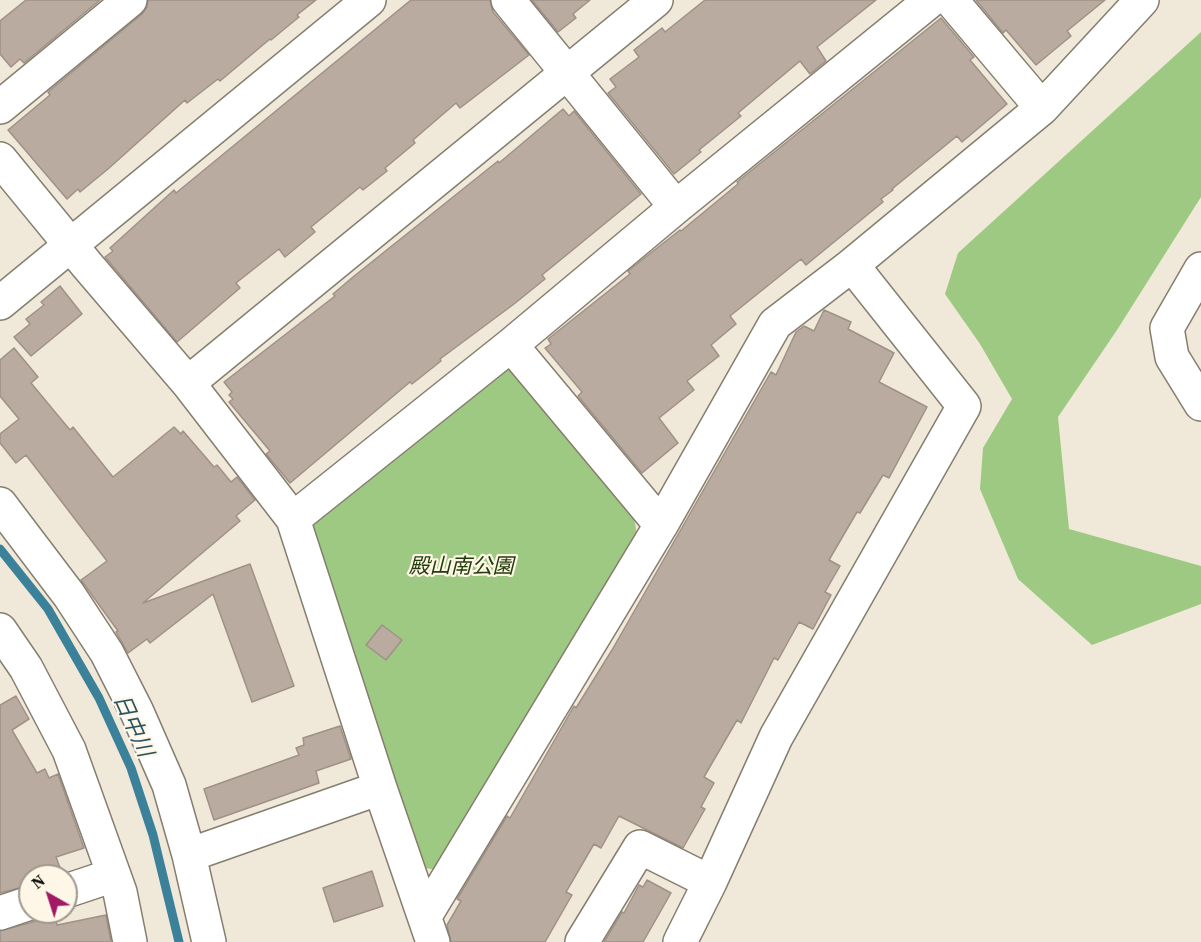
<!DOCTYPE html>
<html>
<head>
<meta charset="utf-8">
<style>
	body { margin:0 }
	#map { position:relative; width:1201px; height:942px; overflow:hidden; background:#f0e9d9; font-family:"Source Serif 4",serif }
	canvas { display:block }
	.north { position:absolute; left:18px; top:864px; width:60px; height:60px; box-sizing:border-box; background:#fef6e6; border:2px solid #9e988d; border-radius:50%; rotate:321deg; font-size:16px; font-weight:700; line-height:24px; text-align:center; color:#0e0c07 }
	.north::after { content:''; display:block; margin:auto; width:21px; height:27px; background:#a11a66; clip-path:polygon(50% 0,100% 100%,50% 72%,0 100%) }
</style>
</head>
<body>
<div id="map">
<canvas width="1201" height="942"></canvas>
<div class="north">N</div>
</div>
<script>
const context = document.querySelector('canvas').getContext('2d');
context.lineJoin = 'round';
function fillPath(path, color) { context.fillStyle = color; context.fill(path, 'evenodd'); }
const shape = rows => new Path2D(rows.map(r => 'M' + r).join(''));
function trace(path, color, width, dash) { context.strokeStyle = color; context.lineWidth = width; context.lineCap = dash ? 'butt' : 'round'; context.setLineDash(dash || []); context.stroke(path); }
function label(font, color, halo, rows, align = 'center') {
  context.font = font + ' "Source Serif 4","Noto Sans JP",serif'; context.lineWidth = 4.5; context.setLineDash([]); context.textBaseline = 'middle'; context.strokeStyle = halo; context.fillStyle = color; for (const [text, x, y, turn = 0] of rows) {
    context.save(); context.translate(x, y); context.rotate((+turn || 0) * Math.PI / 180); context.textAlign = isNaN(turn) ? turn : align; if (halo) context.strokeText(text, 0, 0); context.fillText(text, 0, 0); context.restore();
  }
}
const green = shape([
	[1201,32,1201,197,1117,330,1058,417,1069,529,1201,566,1201,604,1092,645,1018,579,980,489,983,448,1012,399,980,344,945,294,958,253],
	[494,367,511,367,634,516,637,536,438,870,418,867,311,544,312,517]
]);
const stream = shape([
	[0,549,48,609,99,698,131,768,153,835,179,942]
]);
const building = shape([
	[26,0,100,0,24,63,20,59,11,67,0,54,0,21,26,0],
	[148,0,316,0,297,15,299,17,271,40,270,39,220,81,218,79,187,103,185,100,108,169,80,192,78,189,67,199,8,130,50,95,48,92,142,14,147,7,148,0],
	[411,0,490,0,493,12,529,55,460,108,456,103,413,140,415,143,385,168,387,171,363,190,360,187,311,227,315,232,285,257,279,249,236,283,240,288,177,342,105,257,113,251,110,248,174,190,176,193,411,0],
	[532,0,590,0,573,14,576,18,558,32,532,0],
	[705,0,876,0,817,47,826,61,810,74,800,61,738,113,741,116,699,150,701,152,674,174,608,93,616,87,610,79,639,57,634,50,662,28,665,32,705,0],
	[976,0,1105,0,1067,31,1071,36,1036,65,1006,30,1003,33,976,0],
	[941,18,974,57,970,60,1007,104,962,142,957,136,892,189,893,190,881,199,883,202,806,265,801,259,730,316,736,324,711,345,719,356,687,381,694,390,659,418,678,443,642,473,578,396,582,392,545,348,551,344,548,339,630,274,628,271,652,252,680,230,681,231,738,184,737,182,941,18],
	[563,109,569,116,574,111,641,194,542,275,545,279,514,304,440,359,441,361,412,384,410,382,290,483,266,454,270,451,229,402,233,399,229,395,232,392,224,382,335,296,333,294,353,277,498,161,499,163,563,109],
	[60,286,82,314,31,356,14,337,30,324,26,319,44,305,41,302,60,286],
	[824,310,851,322,848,329,894,353,879,382,927,407,889,478,883,475,860,513,857,512,829,560,840,566,825,592,831,595,813,629,799,622,778,660,774,658,741,723,737,720,704,777,714,783,701,807,705,809,683,848,619,816,601,848,594,844,566,892,572,895,545,942,451,942,447,925,461,901,457,899,507,816,510,818,574,706,576,708,612,650,771,372,776,375,796,332,804,326,814,331,824,310],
	[14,348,38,377,31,383,70,430,73,427,113,477,174,427,181,434,183,431,214,467,217,465,231,482,237,477,255,500,236,516,240,521,143,603,250,564,294,686,252,702,213,594,150,643,147,639,128,653,116,632,118,631,81,580,107,561,26,455,16,463,0,443,0,434,19,419,0,396,0,360,14,348],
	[382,625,402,640,386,660,366,645,382,625],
	[16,696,29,719,12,730,37,773,45,769,49,778,58,774,84,848,56,857,62,873,55,876,30,876,30,885,0,893,0,705,16,696],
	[340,726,351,759,316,771,319,783,214,820,204,789,299,755,296,748,304,745,303,738,340,726],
	[372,871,383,906,334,922,323,888,372,871],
	[647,880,671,893,643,942,604,942,622,912,624,913,639,885,643,887,647,880],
	[46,912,54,912,57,925,106,915,111,942,0,942,0,931,36,921,46,912]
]);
const minor = shape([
	[508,0,676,207],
	[951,0,1042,108],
	[0,107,130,0],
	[0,159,87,265,188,383,293,519,380,788,433,942],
	[1201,269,1167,328,1172,357,1201,404],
	[0,303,369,0],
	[511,345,661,525],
	[188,383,656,0],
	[0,504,69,595,107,653,137,712,169,785,189,855,209,942],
	[293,519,511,345,676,207,931,0],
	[0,630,26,668,69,750,120,892,130,942],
	[189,855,380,788],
	[66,891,114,875],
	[0,913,30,903],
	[425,916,661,525,775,324,852,265,1042,108,1142,0],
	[582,942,640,847,710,882],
	[680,942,710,882,776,737,964,406,852,265]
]);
const parkNames = [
	["殿山南公園",461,568]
];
const waterNames = [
	["日中川",132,726,66]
];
fillPath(green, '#9ec983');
trace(stream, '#3b8199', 9);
fillPath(building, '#baaba1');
trace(building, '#a09187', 1.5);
trace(minor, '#857e6f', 36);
trace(minor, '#fff', 33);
label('italic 21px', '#203c0a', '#fef6e6', parkNames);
label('italic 22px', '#285363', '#fef6e6', waterNames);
</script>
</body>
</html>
